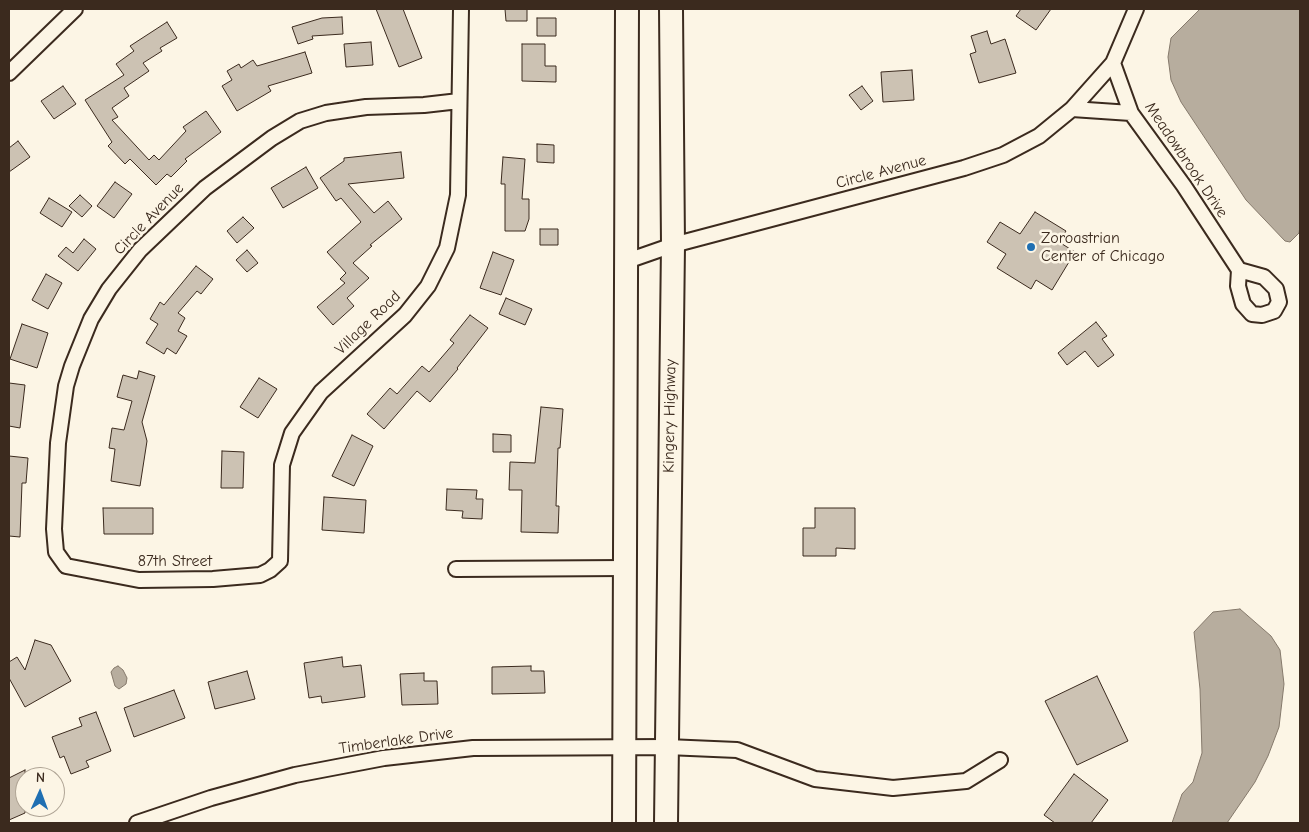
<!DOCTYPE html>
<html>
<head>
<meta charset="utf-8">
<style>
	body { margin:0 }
	#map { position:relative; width:1309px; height:832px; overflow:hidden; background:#fcf5e5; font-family:"Comic Neue",sans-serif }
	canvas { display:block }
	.frame { position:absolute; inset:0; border:10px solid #3b2a1e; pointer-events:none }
	.north { position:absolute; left:15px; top:767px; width:50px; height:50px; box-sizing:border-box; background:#fcf5e5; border:1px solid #afa495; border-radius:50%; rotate:2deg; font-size:14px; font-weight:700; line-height:20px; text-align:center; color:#3b2a1e }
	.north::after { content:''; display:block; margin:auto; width:18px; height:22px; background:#1f6fb2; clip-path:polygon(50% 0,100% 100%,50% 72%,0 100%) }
</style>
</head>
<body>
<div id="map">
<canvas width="1309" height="832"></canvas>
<div class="frame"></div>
<div class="north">N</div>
</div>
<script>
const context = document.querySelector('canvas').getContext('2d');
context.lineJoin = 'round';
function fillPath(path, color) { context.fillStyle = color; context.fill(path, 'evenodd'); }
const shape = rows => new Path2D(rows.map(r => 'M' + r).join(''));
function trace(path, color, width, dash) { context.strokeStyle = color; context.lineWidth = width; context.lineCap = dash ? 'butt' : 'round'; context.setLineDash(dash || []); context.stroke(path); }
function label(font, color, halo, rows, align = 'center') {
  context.font = font + ' "Comic Neue",sans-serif'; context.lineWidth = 5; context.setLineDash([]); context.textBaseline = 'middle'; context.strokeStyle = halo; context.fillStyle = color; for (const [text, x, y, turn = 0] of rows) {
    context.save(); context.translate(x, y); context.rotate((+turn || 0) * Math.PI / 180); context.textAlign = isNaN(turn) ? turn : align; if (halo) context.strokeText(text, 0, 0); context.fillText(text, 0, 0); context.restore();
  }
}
const water = shape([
	[1200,9,1300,9,1300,226,1299,233,1290,242,1285,241,1246,200,1181,102,1171,80,1168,57,1171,38,1200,9],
	[1240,609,1271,636,1280,650,1284,684,1279,727,1268,756,1255,782,1227,823,1172,823,1182,794,1193,782,1202,753,1200,689,1194,632,1213,612,1240,609],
	[118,666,123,670,127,678,126,684,119,689,115,686,111,672,114,668,118,666]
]);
const building = shape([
	[376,9,403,9,422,58,399,67,376,9],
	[505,9,527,9,527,21,506,21,505,9],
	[1021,9,1051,9,1036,30,1016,16,1021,9],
	[342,17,343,34,312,36,313,39,298,44,292,27,322,18,342,17],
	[537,18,556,18,556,36,537,36,537,18],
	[167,22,177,38,160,48,162,51,143,63,149,71,124,88,129,96,112,108,118,117,112,120,149,160,154,155,159,160,186,131,183,127,206,111,221,132,185,159,187,161,171,177,167,174,156,185,130,159,125,164,108,146,112,142,85,100,124,75,116,64,134,51,130,46,167,22],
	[987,31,991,44,1005,39,1016,73,979,83,970,54,976,52,971,36,987,31],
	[371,42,373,65,346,67,344,44,371,42],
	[522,44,545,44,545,66,556,66,556,82,522,81,522,44],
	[305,52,312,73,268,86,271,91,237,111,222,86,232,80,227,71,239,64,241,68,253,60,257,66,305,52],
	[912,70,914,100,883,102,881,72,912,70],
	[63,86,76,104,54,119,41,101,63,86],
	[862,86,873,101,861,110,849,95,862,86],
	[18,141,30,157,9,172,9,148,18,141],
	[537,144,554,145,554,163,537,162,537,144],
	[401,152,404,178,348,184,374,213,388,201,402,219,370,245,372,246,353,263,369,278,347,298,354,306,333,325,317,307,345,283,340,279,346,273,327,252,361,222,341,198,336,201,320,178,344,161,344,158,401,152],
	[503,157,525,159,522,199,529,199,529,219,525,231,505,231,505,184,501,184,503,157],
	[306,167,318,188,283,208,271,188,306,167],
	[115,182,132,194,114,218,97,206,115,182],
	[80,195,92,206,82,217,69,206,80,195],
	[49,198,72,212,62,227,40,213,49,198],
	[1035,212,1066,231,1059,242,1075,252,1052,290,1036,280,1031,289,997,268,1006,254,987,242,1000,222,1020,234,1035,212],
	[243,217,254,228,237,243,227,231,243,217],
	[540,229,558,229,558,245,540,245,540,229],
	[84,239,96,249,78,271,58,256,66,247,73,253,84,239],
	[247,250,258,263,247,272,236,260,247,250],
	[493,252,514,260,501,295,480,288,493,252],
	[196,266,213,279,201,294,197,291,178,313,185,318,178,331,187,336,176,354,167,348,164,354,146,343,158,324,150,319,160,302,164,305,196,266],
	[46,274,62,283,48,309,32,300,46,274],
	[506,298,532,309,525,325,499,314,506,298],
	[470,315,488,328,457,368,458,369,430,402,417,391,384,429,367,414,390,388,397,394,422,366,429,372,454,343,450,340,470,315],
	[1096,322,1107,336,1102,339,1114,355,1098,367,1085,351,1067,365,1058,353,1096,322],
	[22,324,48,333,37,368,10,359,22,324],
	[139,371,155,376,142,422,147,441,140,486,111,481,115,449,109,448,112,428,124,430,132,401,117,397,123,375,137,379,139,371],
	[259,378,277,389,258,418,240,407,259,378],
	[9,383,25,385,20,428,9,426,9,383],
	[541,407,563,409,560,448,558,448,556,506,559,506,558,533,521,532,522,490,509,490,510,462,535,463,541,407],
	[493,434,511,435,511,452,493,452,493,434],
	[352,435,373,446,354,486,332,476,352,435],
	[222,451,244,452,243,488,221,488,222,451],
	[9,456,28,458,26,483,22,483,20,537,9,536,9,456],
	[447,489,477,490,476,499,483,499,482,519,462,518,463,511,446,510,447,489],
	[324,497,366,500,364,533,322,530,324,497],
	[103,508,153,508,153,534,104,534,103,508],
	[815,508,855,508,855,549,836,548,836,556,803,556,803,528,815,528,815,508],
	[35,640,51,645,71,681,25,707,9,678,9,662,17,657,25,670,35,640],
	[342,657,343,667,361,665,365,697,322,703,321,696,309,698,304,663,342,657],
	[531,666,531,671,544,671,545,693,492,694,492,667,531,666],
	[247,671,255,699,215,709,208,682,247,671],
	[424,673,424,681,437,681,438,704,402,705,400,674,424,673],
	[1097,676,1128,741,1077,765,1045,701,1097,676],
	[174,690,185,718,134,737,124,708,174,690],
	[96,712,111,751,86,761,89,767,71,774,64,756,60,758,52,737,82,726,79,718,96,712],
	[25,770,25,813,9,820,9,778,25,770],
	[1074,774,1108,800,1091,823,1055,823,1044,815,1074,774]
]);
const minor = shape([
	[1136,9,1113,63,1131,113,1184,186,1239,270,1238,286,1243,304,1252,314,1262,315,1274,311,1279,302,1276,289,1264,277,1239,270],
	[9,73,75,9],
	[459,101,424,105,366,107,326,113,300,121,272,138,205,188,140,250,109,289,91,319,72,366,66,386,58,443,54,529,56,552,66,566,139,580,213,579,260,575,270,570,280,561,282,465,292,433,321,392,405,315,428,286,447,248,458,195,461,9],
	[1072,109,1131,113],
	[627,261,673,245,964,168,1003,155,1039,136,1072,109,1113,63],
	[456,569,625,568],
	[137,823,211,798,295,775,384,758,473,748,667,747,737,750,815,779,893,788,966,781,1000,760]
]);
const primary = shape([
	[624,823,627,9],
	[666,823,673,245,671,9]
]);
const markers = [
	[1031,247,5,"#1f6fb2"]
];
const streetNames = [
	["Meadowbrook Drive",1186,160,56],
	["Circle Avenue",881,172,-15],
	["Circle Avenue",149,219,-46],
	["Village Road",368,323,-44],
	["Kingery Highway",670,416,-89],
	["87th Street",175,561],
	["Timberlake Drive",396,741,-8]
];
const poiNames = [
	["Zoroastrian",1041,238],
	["Center of Chicago",1041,256]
];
fillPath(water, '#b7ad9e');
trace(water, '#85796b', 1);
fillPath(building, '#ccc2b3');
trace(building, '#3b2a1e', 1);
trace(minor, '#3b2a1e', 18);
trace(primary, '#3b2a1e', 26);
trace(minor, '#fcf5e5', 14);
trace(primary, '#fcf5e5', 22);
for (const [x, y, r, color] of markers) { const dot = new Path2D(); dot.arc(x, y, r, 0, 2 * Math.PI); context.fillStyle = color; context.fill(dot); trace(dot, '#fcf5e5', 2); }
label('16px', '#3b2a1e', '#fcf5e5', streetNames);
label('16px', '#3b2a1e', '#fcf5e5', poiNames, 'left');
</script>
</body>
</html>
